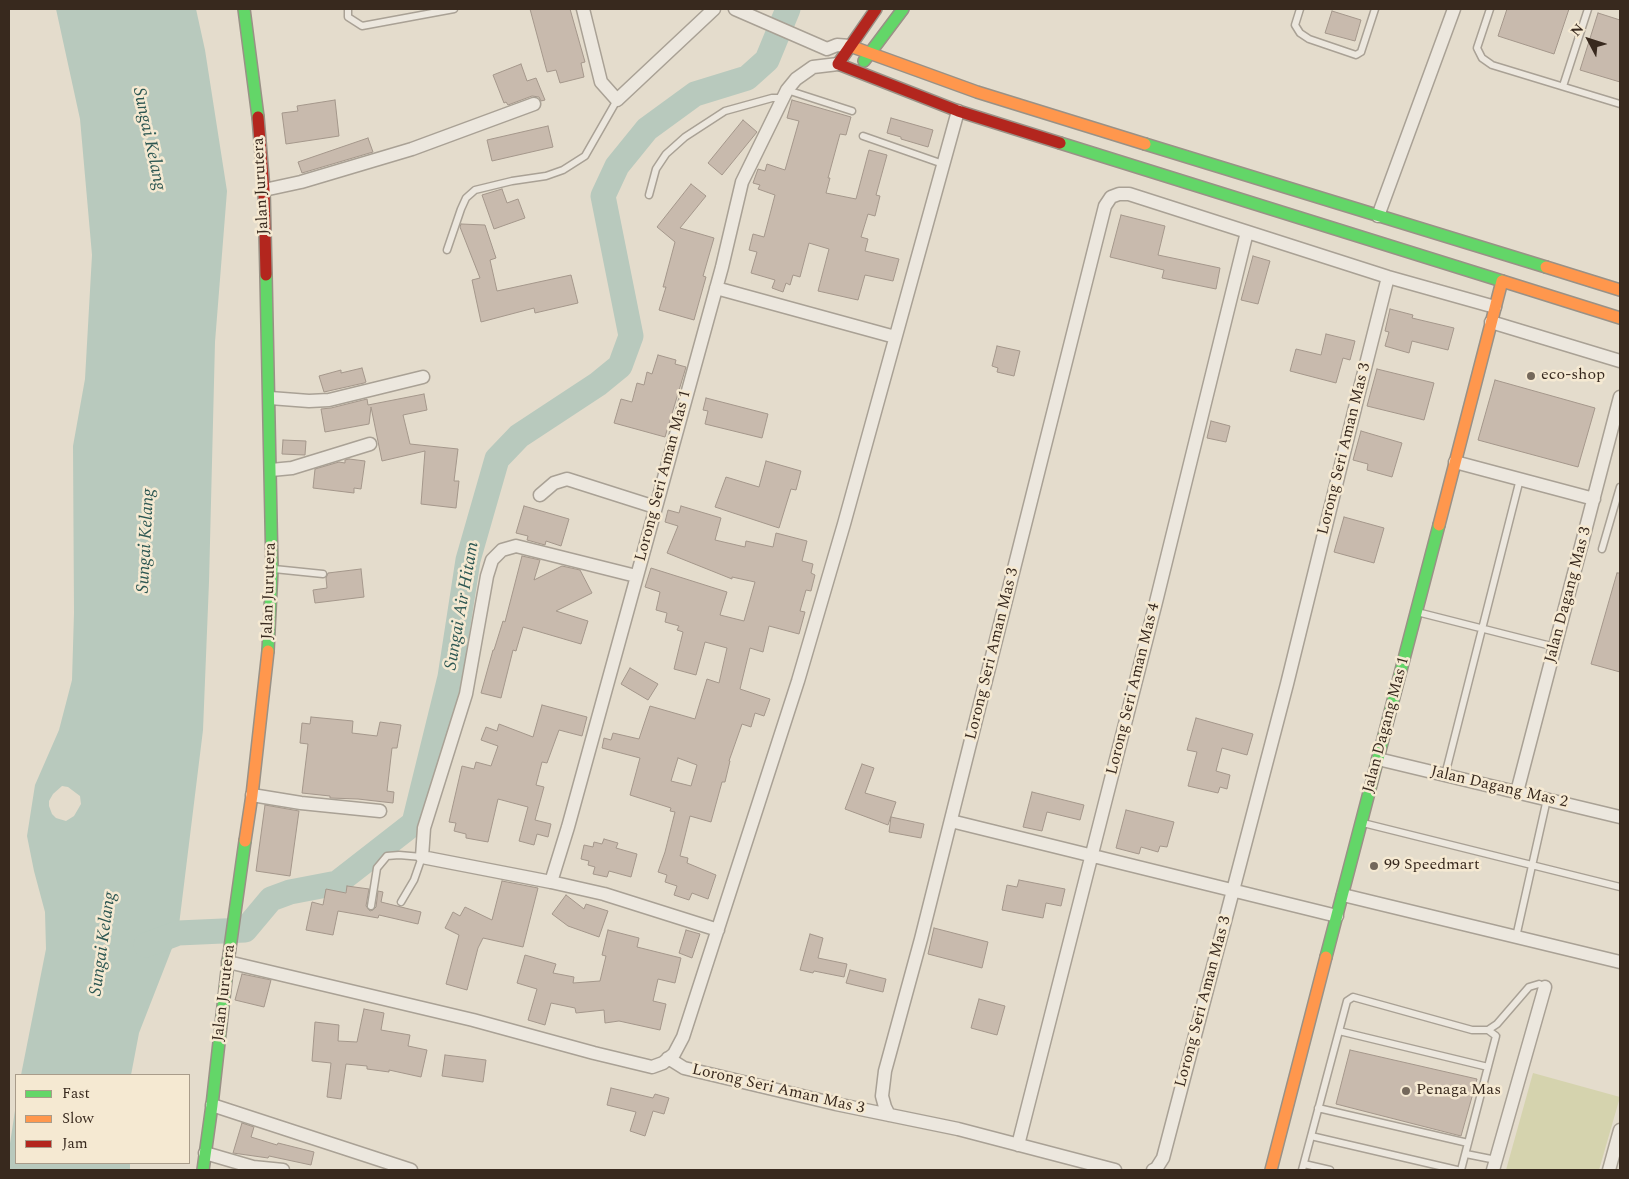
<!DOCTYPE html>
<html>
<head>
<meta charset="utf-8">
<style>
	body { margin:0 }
	#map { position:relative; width:1629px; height:1179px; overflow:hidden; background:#e4dccc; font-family:Spectral,serif }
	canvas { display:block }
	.frame { position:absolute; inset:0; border:10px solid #38291e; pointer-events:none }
	.legend { position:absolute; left:15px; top:1074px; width:175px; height:90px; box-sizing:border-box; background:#f5e9d2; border:1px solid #a99c8a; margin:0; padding:6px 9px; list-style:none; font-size:15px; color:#38291e }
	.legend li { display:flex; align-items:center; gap:10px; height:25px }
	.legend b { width:25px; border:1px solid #a99c8a }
	.north { position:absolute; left:1564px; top:15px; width:50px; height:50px; -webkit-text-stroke:4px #f5e9d2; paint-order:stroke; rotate:310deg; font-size:14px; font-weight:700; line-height:20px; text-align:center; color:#38291e }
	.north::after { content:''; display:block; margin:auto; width:18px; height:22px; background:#38291e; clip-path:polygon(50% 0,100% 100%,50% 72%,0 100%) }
</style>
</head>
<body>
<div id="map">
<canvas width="1629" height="1179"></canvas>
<div class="frame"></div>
<ul class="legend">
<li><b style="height:6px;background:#63d668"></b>Fast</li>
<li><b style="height:6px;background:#ff974d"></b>Slow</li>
<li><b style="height:6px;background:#b3261e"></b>Jam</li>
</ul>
<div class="north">N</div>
</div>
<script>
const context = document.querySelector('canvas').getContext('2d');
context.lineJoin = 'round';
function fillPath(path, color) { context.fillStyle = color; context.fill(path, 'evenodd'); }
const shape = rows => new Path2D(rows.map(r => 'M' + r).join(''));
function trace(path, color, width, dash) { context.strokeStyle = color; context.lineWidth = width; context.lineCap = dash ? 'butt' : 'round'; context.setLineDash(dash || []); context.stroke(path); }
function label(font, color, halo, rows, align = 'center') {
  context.font = font + ' Spectral,serif'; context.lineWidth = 5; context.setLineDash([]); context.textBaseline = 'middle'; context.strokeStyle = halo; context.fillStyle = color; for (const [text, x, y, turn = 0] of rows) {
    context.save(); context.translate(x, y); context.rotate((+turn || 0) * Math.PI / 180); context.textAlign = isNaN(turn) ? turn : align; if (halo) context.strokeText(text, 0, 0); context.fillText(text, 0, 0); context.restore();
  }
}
const green = shape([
	[1533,1073,1620,1097,1599,1170,1506,1170]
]);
const water = shape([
	[56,9,196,9,205,50,227,191,215,342,209,582,203,730,178,933,139,1033,131,1075,21,1075,46,949,45,912,34,871,27,836,35,785,59,730,72,680,74,613,73,446,85,379,92,255,80,119],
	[62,786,68,787,80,796,81,804,74,816,66,821,56,818,52,814,49,806,49,801,53,794],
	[16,1104,16,1163,130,1163,130,1170,9,1170,9,1150]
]);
const river = shape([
	[146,945,178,933,245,930,271,899,290,892,337,883,414,823,450,677,468,560,497,459,519,436,598,384,620,366,631,336,603,196,617,166,647,129,695,94,747,78,767,60,788,9]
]);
const building = shape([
	[530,9,570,9,585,62,581,63,584,77,560,83,556,70,547,72,530,9],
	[1507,9,1569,9,1554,54,1498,36,1507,9],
	[1332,11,1361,20,1355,41,1325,33,1332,11],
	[1598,13,1620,20,1620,82,1580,70,1598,13],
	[521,64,527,81,536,78,545,100,541,101,539,97,532,96,508,105,506,102,504,103,493,75,521,64],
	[335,100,339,136,286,144,282,113,298,111,297,106,335,100],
	[792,100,851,117,846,135,840,134,828,178,830,178,826,193,856,199,869,150,887,155,876,195,880,196,875,216,868,214,861,237,868,239,865,251,899,259,893,281,865,275,858,300,818,291,829,249,809,243,800,277,793,275,790,285,786,283,783,292,772,288,775,280,751,273,757,252,749,250,753,234,764,237,775,195,758,189,760,185,753,183,758,169,765,171,767,164,785,170,799,121,787,118,792,100],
	[891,118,933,130,928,147,901,139,901,137,887,133,891,118],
	[743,120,757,132,722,175,708,163,743,120],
	[548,126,553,147,492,161,487,140,548,126],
	[368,138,373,152,302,173,298,162,368,138],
	[691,184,706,196,680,228,714,238,703,276,706,277,694,320,659,310,666,287,663,287,675,242,657,227,691,184],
	[502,189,507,203,518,199,525,218,494,229,482,195,502,189],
	[1121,215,1165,226,1158,255,1220,268,1216,289,1162,278,1164,270,1110,257,1121,215],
	[461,224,485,225,496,258,490,260,497,291,571,275,578,303,535,313,534,308,481,322,472,280,480,278,460,227,461,224],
	[1253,256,1270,261,1258,304,1241,300,1253,256],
	[1390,309,1413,315,1412,318,1454,328,1448,350,1412,341,1409,353,1385,346,1389,332,1385,331,1390,309],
	[1326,334,1355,341,1350,360,1343,358,1336,383,1290,371,1296,349,1321,355,1326,334],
	[997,346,1020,351,1014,376,997,372,998,368,992,366,997,346],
	[658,355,676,360,675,364,686,367,665,437,614,423,621,399,632,402,637,383,644,385,647,372,652,374,658,355],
	[362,368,366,382,364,383,324,392,319,376,341,370,341,373,362,368],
	[1377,369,1434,383,1424,420,1367,406,1377,369],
	[1495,380,1595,408,1578,467,1478,440,1495,380],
	[424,394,427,410,403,415,410,444,458,449,454,481,459,481,456,508,421,504,425,451,382,461,371,407,369,424,325,432,321,409,331,408,367,399,368,405,424,394],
	[706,398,768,414,762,438,705,424,708,411,703,410,706,398],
	[1211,421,1230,426,1226,442,1207,438,1211,421],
	[1361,431,1402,443,1392,477,1367,470,1368,464,1353,460,1361,431],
	[283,440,306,441,305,455,282,454,283,440],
	[349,459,365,461,361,489,354,488,354,493,313,488,315,469,339,462,345,463,345,460,349,459],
	[766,461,801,471,796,490,791,489,779,528,715,507,726,477,759,487,766,461],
	[524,506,569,519,561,546,546,541,545,545,527,540,528,536,516,533,524,506],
	[681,506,721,518,715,540,745,547,746,541,773,547,776,533,807,541,802,561,813,564,811,573,815,575,811,591,806,590,800,611,805,612,799,634,769,626,763,652,750,648,740,689,770,699,764,716,755,713,751,727,742,724,729,761,730,761,725,782,722,782,711,822,690,816,680,856,688,858,687,863,716,875,708,899,692,893,689,900,674,895,677,886,665,882,667,875,658,872,665,852,675,812,670,811,671,808,630,795,640,758,602,748,604,738,611,740,613,733,639,739,650,706,695,719,707,679,719,683,727,648,705,642,696,675,674,669,683,632,677,630,679,626,665,622,667,613,656,610,660,592,645,587,651,568,727,592,720,615,744,621,755,582,732,577,732,579,667,553,678,526,665,522,668,510,679,513,681,506],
	[678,758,697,765,691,786,671,781,678,758],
	[1344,517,1384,528,1374,563,1334,552,1344,517],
	[522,556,540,560,534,580,562,566,580,570,592,593,556,611,588,621,581,644,523,627,516,651,513,650,501,698,481,693,493,650,494,650,503,621,505,622,522,556],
	[361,569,364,597,315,603,313,590,327,588,326,578,328,573,361,569],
	[1617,573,1620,573,1620,672,1591,664,1617,573],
	[630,668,658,684,648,700,621,684,630,668],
	[542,705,587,717,582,736,559,730,547,763,542,762,536,785,544,787,535,820,551,824,548,837,537,834,534,845,519,841,528,807,498,799,488,842,466,838,466,834,454,831,456,823,449,822,462,766,474,769,476,762,491,766,498,746,481,740,486,727,497,731,499,724,533,737,542,705],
	[311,717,353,721,352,733,377,736,380,722,401,725,397,748,392,748,387,791,394,792,393,803,358,799,330,798,330,796,302,793,308,744,300,743,302,723,310,724,311,717],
	[1196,718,1253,734,1247,755,1222,748,1216,771,1230,775,1227,789,1220,787,1218,793,1188,786,1197,752,1187,750,1196,718],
	[862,764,874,768,865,793,896,802,888,825,845,809,862,764],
	[1032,792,1084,805,1080,820,1047,812,1042,831,1023,827,1032,792],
	[265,805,299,811,290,876,256,871,265,805],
	[1126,810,1174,822,1167,847,1160,846,1158,852,1141,847,1139,854,1116,848,1126,810],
	[891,817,924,824,921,838,889,832,891,817],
	[604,839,618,843,616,848,637,854,631,877,609,871,607,877,593,874,595,867,588,865,589,861,581,859,584,845,593,847,594,842,602,844,604,839],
	[1019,880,1065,889,1061,906,1046,903,1043,918,1002,910,1007,885,1017,887,1019,880],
	[502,881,538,888,523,947,483,938,478,948,467,990,446,984,459,935,445,928,453,912,460,916,465,907,492,920,502,881],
	[347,886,369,889,366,906,370,911,373,910,376,907,378,891,383,892,381,902,421,912,418,924,379,915,378,918,338,911,333,935,306,930,312,902,323,905,326,889,346,893,347,886],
	[566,895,584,909,586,904,608,911,599,937,568,926,552,914,566,895],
	[934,928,988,942,982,968,928,954,934,928],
	[608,930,639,938,637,947,681,958,675,983,658,979,653,1001,666,1004,660,1030,619,1021,605,1023,604,1010,576,1013,575,1008,551,1003,545,1025,528,1020,537,989,517,983,525,955,556,964,553,973,574,977,573,983,600,981,606,956,602,955,608,930],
	[686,930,700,934,692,958,679,953,686,930],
	[810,934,823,938,818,958,847,964,844,977,814,971,813,973,800,970,810,934],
	[850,970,886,979,883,992,846,983,850,970],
	[242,974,271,980,264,1007,235,1000,242,974],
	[979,999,1005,1006,997,1035,971,1028,979,999],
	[364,1009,384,1013,381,1030,410,1035,408,1046,427,1050,421,1077,389,1070,389,1072,367,1069,367,1066,346,1064,341,1099,327,1097,331,1063,312,1061,315,1022,339,1025,338,1041,357,1042,364,1009],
	[1350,1050,1477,1079,1461,1136,1336,1104,1350,1050],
	[445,1055,486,1060,483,1082,442,1076,445,1055],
	[611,1088,653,1098,655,1094,669,1098,664,1114,653,1111,645,1136,630,1131,636,1112,607,1105,611,1088],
	[242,1123,254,1127,251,1137,277,1145,278,1143,314,1152,311,1165,269,1156,268,1158,233,1153,242,1123]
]);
const lane = shape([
	[348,9,348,17,362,26,454,9],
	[1300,9,1295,25,1300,33,1309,39,1356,55,1361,52,1375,9],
	[1490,9,1477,48,1482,58,1492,65,1620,104],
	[1563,86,1588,9],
	[787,90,852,111],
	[863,136,943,164],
	[649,195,656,169,666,154,685,137,725,111,772,98,784,98],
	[447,250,461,209,466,198,475,190,512,181,546,176,563,170,585,156,617,100],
	[1602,549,1620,487],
	[274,569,323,574],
	[1417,612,1555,647],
	[1445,775,1520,479],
	[1363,823,1620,887],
	[371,906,377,868,387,856,399,855,422,857,414,880,401,902],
	[1516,937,1547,799],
	[1339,1031,1488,1067],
	[1318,1108,1468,1143],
	[1311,1136,1457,1170],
	[1466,1154,1496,1160],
	[1304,1164,1330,1170],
	[1302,1170,1347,1001,1353,997,1472,1030,1488,1030,1497,1024,1529,987,1539,984,1545,987],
	[1461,1170,1496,1036,1488,1030]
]);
const street = shape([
	[583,9,601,82,617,100,714,9],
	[735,9,827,49,837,45,850,46],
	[264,190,301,182,412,149,534,104],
	[1378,216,1454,9],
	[716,288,895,337],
	[1491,322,1620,361],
	[270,398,309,401,329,400,423,377],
	[1455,462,1594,499],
	[271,470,292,468,370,444],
	[540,495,554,483,567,479,655,507],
	[636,576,516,546,502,550,492,560,487,576,466,694,424,828,422,857,551,882,604,894,718,930],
	[1378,759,1620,817],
	[1517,792,1620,397],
	[252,795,301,803,380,811],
	[951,821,1337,916],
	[551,882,568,827,722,267,742,182,787,90,796,79,813,67,838,64],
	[1343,895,1620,962],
	[228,962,473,1020,594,1053,652,1067,663,1063,674,1054,683,1037,798,681,844,524,958,111],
	[668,1058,684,1068,836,1104,958,1129,1115,1170],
	[212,1105,411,1170],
	[889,1115,885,1107,882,1096,885,1071,921,939,1105,206,1111,197,1119,194,1129,194,1388,277,1495,307],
	[1018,1145,1156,602,1247,232],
	[205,1153,253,1167,283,1170],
	[1153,1170,1156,1169,1163,1158,1287,684,1357,400,1388,277],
	[1493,1170,1545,987],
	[1609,1170,1620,1130]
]);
const fast = shape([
	[244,9,258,117],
	[864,61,903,9],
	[1060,143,1502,281],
	[1145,144,1546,267],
	[266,275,272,569,268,651],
	[1326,957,1439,525],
	[203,1170,212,1105,228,962,245,841]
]);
const slow = shape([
	[850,46,977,92,1145,144],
	[1546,267,1620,290],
	[1502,281,1620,318],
	[1439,525,1502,281],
	[245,841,252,795,268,651],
	[1271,1170,1326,957]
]);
const jam = shape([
	[876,9,838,64,958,111,1060,143],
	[258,117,264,190,266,275]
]);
const markers = [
	[1531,376,5,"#74685b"],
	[1374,866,5,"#74685b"],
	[1406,1091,5,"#74685b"]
];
const streetNames = [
	["Jalan Jurutera",262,186,-93],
	["Lorong Seri Aman Mas 3",1345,449,-76],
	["Lorong Seri Aman Mas 1",664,476,-75],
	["Jalan Jurutera",270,591,-88],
	["Jalan Dagang Mas 3",1569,595,-75],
	["Lorong Seri Aman Mas 3",993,654,-76],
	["Lorong Seri Aman Mas 4",1134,689,-76],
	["Jalan Dagang Mas 1",1387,725,-75],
	["Jalan Dagang Mas 2",1499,788,13],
	["Jalan Jurutera",225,993,-83],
	["Lorong Seri Aman Mas 3",1204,1002,-75],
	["Lorong Seri Aman Mas 3",778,1090,13]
];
const poiNames = [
	["eco-shop",1541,376],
	["99 Speedmart",1384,866],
	["Penaga Mas",1416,1091]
];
const waterNames = [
	["Sungai Kelang",148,139,78],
	["Sungai Kelang",147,541,-87],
	["Sungai Air Hitam",463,606,-80],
	["Sungai Kelang",104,944,-82]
];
fillPath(green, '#d5d3ae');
fillPath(water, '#b8c9bd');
trace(river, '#b8c9bd', 25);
fillPath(building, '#c8baad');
trace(building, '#a4978b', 1);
trace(lane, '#a9a195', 9);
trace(street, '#a9a195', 15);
trace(fast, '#999186', 14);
trace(slow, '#999186', 14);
trace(jam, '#999186', 14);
trace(lane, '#ece7de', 6);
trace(street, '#ece7de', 12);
trace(fast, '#63d668', 11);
trace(slow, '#ff974d', 11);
trace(jam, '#b3261e', 11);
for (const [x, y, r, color] of markers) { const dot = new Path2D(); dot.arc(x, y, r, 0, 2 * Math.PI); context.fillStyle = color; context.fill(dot); trace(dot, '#f5e9d2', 2); }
label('16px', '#38291e', '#f5e9d2', streetNames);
label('16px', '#38291e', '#f5e9d2', poiNames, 'left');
label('italic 18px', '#2d5752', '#f5e9d2', waterNames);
</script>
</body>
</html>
